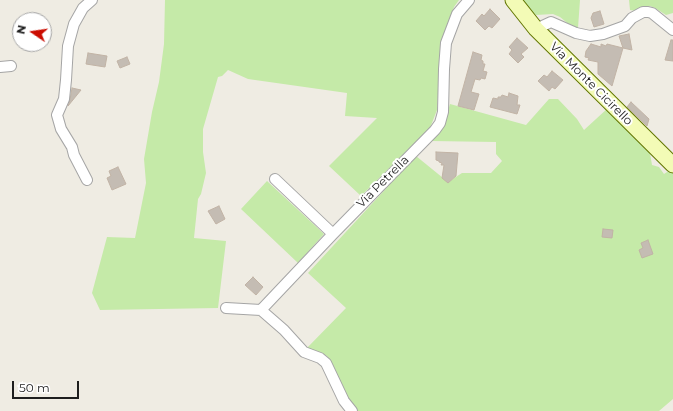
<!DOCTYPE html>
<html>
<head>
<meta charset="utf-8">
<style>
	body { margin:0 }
	#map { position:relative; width:673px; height:411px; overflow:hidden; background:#efece3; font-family:Montserrat,sans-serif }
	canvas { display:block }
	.north { position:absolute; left:12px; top:12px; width:40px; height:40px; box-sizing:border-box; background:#fff; border:1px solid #a5a5a5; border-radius:50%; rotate:283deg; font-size:11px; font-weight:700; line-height:16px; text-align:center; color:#1e1e1e }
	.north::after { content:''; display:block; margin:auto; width:14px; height:18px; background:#cb0c00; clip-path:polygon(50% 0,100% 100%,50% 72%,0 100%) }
	.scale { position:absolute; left:12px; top:381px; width:67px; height:18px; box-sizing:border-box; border:2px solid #1e1e1e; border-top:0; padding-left:5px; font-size:12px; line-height:14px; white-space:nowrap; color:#1e1e1e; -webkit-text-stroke:3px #fff; paint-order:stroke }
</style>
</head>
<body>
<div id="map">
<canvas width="673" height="411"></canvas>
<div class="north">N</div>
<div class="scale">50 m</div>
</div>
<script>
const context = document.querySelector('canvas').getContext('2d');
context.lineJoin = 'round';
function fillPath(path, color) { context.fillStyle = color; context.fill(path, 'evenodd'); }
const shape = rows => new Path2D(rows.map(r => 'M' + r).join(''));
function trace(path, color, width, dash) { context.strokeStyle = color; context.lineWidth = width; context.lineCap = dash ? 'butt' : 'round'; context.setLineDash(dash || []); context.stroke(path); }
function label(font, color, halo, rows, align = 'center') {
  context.font = font + ' Montserrat,sans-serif'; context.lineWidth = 4; context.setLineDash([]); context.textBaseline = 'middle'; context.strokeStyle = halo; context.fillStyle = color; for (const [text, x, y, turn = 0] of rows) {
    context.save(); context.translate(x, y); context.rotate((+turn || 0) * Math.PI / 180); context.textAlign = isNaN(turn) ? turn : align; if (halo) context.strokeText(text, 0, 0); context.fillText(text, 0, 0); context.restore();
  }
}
const grass = shape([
	[165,0,459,0,454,7,441,46,437,110,430,128,361,196,329,166,377,118,345,116,347,93,248,79,228,70,222,76,218,77,203,129,203,152,206,173,201,194,198,199,194,238,226,241,218,308,100,310,92,293,107,237,135,238,146,183,144,159,152,112,159,82,164,44],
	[522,0,580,0,578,28,571,26,560,17,553,14,536,15,529,9],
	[629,0,673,0,673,13,666,15,655,8,650,6,636,11,630,10],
	[549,99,558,99,577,119,584,130,608,108,649,147,652,165,659,167,664,174,670,170,673,173,673,399,659,411,356,411,348,399,327,356,306,349,346,308,308,273,416,156,448,182,462,173,491,173,502,161,496,154,496,142,431,141,443,127,450,104,526,125],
	[267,181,324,234,298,263,241,209]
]);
const building = shape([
	[490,9,500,19,492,28,489,26,485,30,476,21,482,14,484,16,490,9],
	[600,11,604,24,594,27,591,18,593,13,600,11],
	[629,34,632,50,623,48,619,36,629,34],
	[517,38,528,48,521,54,524,57,518,63,509,54,512,50,509,47,517,38],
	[671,40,673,40,673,61,665,60,671,40],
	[591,44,601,47,601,44,606,46,607,44,623,48,612,86,598,74,598,62,588,60,589,58,585,57,586,51,591,44],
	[473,52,482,55,481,60,483,61,483,64,485,64,483,71,487,72,485,79,481,78,480,80,475,79,471,92,479,94,474,110,458,106,473,52],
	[88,53,107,56,105,67,86,64,88,53],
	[127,57,130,64,120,68,117,61,127,57],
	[552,71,563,80,555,89,552,87,549,91,538,81,544,75,547,77,552,71],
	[72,88,81,90,68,106,70,100,72,88],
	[509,93,518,96,517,105,520,105,517,114,490,107,493,98,498,99,498,97,501,97,502,95,508,97,509,93],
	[631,102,649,119,647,126,627,107,631,102],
	[436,152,458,153,456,176,448,183,442,178,444,165,441,165,442,163,439,162,439,161,436,160,436,152],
	[118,167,126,184,112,190,107,178,111,176,109,171,118,167],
	[219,206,225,219,216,224,208,211,219,206],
	[603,229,613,230,612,238,602,237,603,229],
	[648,240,653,254,642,258,639,250,643,248,641,243,648,240],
	[253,277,263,287,256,295,245,285,253,277]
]);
const street = shape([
	[536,29,551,22,576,33,590,36,603,34,625,26,632,18,643,12,648,12,652,13,673,30],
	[0,67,11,66],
	[275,179,333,234],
	[87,180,74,155,72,147,61,129,57,115,64,99,66,80,68,46,74,24,83,8,92,0],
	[226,308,261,310,333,234,435,130,440,123,443,112,444,69,446,43,457,14,469,0],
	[261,310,284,330,304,352,320,358,326,363,344,401,352,411]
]);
const secondary = shape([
	[513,0,536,29,673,165]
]);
const streetNames = [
	["Via Monte Cicirello",591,84,45],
	["Via Petrella",383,182,-45]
];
fillPath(grass, '#c5eaa8');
fillPath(building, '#c4bcb3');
trace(building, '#c1b3a5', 1);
trace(street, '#a5a5a5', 12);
trace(secondary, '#637703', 17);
trace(street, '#fff', 10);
trace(secondary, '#f3fbb6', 15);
label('12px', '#1e1e1e', '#fff', streetNames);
</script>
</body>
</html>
